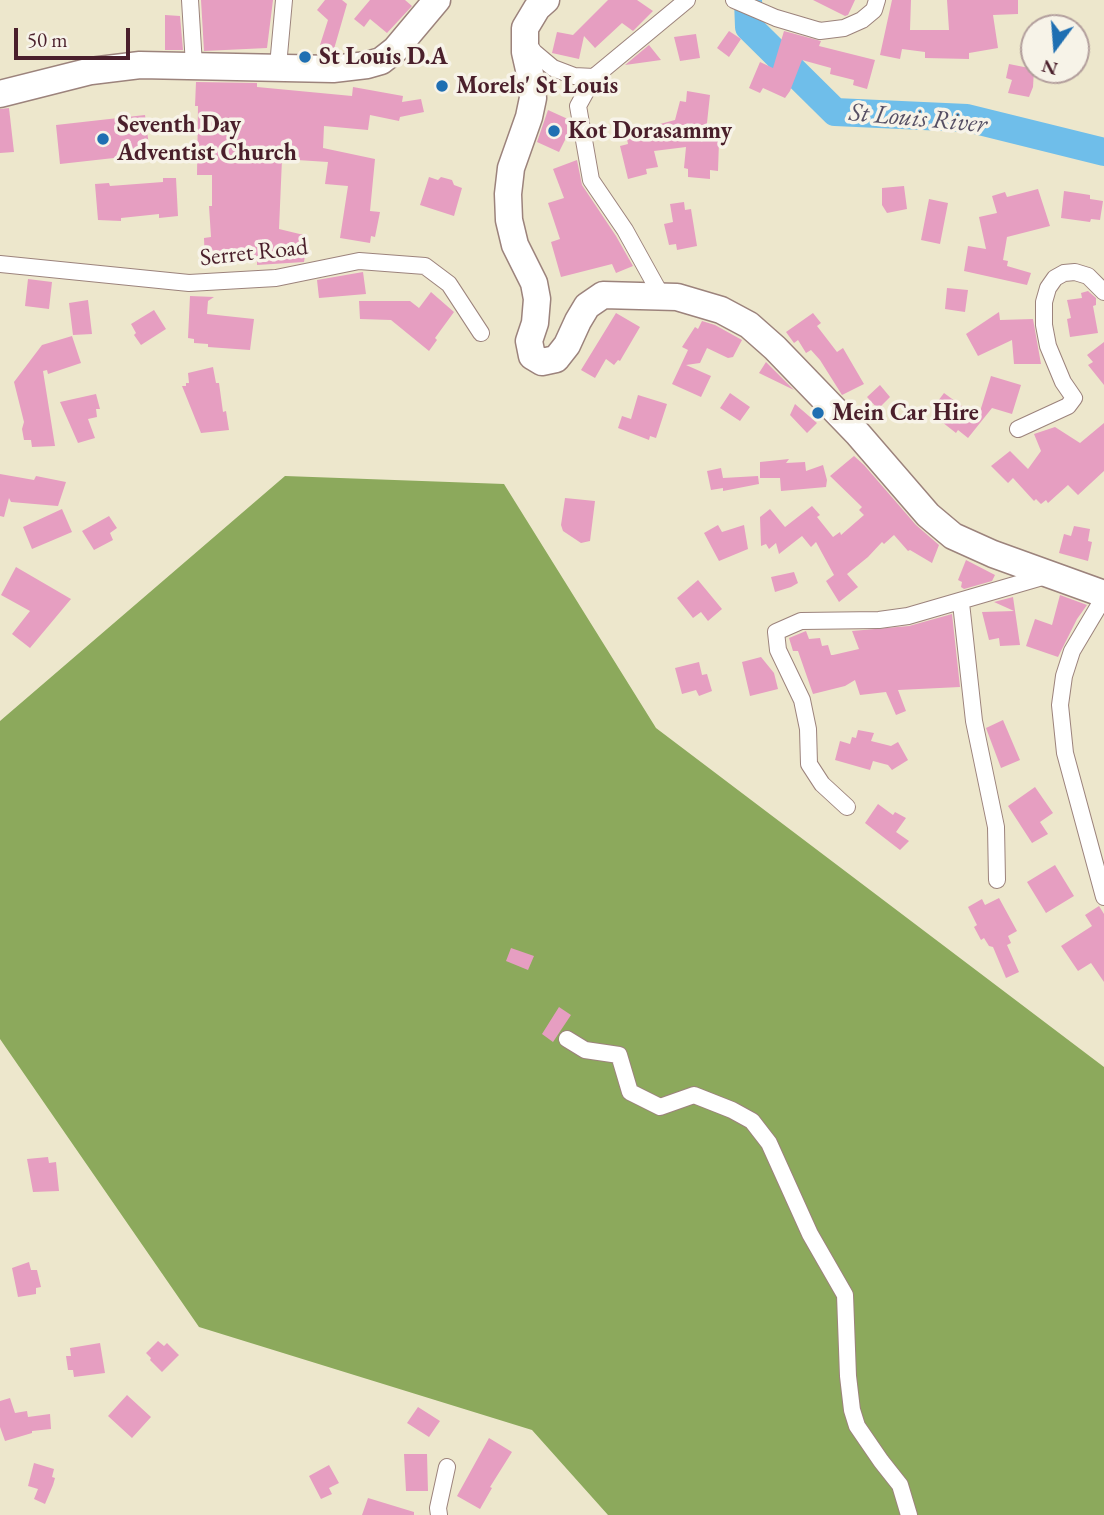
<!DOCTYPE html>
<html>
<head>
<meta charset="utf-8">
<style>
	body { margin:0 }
	#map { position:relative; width:1104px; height:1515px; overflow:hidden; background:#ede7cc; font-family:"EB Garamond",serif }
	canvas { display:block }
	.north { position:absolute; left:1020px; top:14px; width:70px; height:70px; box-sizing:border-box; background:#f7f3e8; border:2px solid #b29e9c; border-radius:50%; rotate:196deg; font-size:19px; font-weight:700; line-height:28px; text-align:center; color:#4a1f2b }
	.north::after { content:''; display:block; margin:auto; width:24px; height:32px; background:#1f6fb2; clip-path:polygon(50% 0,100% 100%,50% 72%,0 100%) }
	.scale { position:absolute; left:14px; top:28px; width:116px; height:32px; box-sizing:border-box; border:4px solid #4a1f2b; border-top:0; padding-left:9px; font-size:21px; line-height:24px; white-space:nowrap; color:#4a1f2b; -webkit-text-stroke:5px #f7f3e8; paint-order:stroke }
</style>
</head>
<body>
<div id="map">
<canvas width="1104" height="1515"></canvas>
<div class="north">N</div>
<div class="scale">50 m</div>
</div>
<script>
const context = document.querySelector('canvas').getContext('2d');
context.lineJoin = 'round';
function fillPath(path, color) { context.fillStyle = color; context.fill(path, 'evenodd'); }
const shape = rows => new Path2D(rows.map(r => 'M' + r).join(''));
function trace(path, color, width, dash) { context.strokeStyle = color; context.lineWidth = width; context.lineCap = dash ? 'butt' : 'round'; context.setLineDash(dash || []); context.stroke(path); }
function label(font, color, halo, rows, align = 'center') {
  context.font = font + ' "EB Garamond",serif'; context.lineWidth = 7; context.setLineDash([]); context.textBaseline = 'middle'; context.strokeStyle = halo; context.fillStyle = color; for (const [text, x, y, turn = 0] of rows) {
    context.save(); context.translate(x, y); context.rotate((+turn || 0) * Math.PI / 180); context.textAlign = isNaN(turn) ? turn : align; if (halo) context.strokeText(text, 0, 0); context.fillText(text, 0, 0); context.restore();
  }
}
const forest = shape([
	[285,476,504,484,656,728,1104,1067,1104,1515,608,1515,532,1430,199,1327,0,1039,0,721]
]);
const river = shape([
	[748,0,749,27,835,112,967,118,1104,152]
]);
const building = shape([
	[201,0,273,0,267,48,204,51],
	[325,0,342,0,347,4,334,49,320,45,328,20,317,10],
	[370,0,405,0,412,6,387,33,370,19,364,27,354,19],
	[608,0,637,0,653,11,633,31,622,23,595,48,584,36,579,59,552,53,557,32,573,35],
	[813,0,855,0,848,15,845,16],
	[892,0,911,0,910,30,949,30,947,0,1018,0,1018,14,993,15,998,48,969,53,969,59,925,58,925,52,902,49,900,59,880,55],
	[165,15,180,16,183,50,165,50],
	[729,31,741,39,729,57,717,48],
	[784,31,821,41,819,46,875,60,867,89,853,85,854,80,830,74,831,68,802,60,790,91,785,98,763,88,760,93,749,88,760,62,773,68],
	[696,34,700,58,680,61,674,37],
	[649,45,661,60,625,65],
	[1009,64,1034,69,1033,87,1029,97,1008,93,1012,80,1006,78],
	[196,82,257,83,257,87,352,96,353,87,403,96,402,102,421,99,424,112,400,117,399,121,370,115,368,130,324,126,323,148,375,159,370,211,380,212,375,237,371,236,370,243,340,238,348,186,325,184,328,162,282,159,279,229,308,236,304,262,257,265,257,261,205,265,204,238,211,237,209,206,212,206,212,175,197,175,198,106,195,106],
	[687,91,710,95,706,132,717,132,716,141,719,141,718,171,710,170,710,179,688,177,688,169,684,168,686,147,654,151,658,167,646,169,647,174,628,179,620,146,628,144,626,134,646,131,645,128,675,120,680,101,686,102],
	[9,108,14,152,0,153,0,109],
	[548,110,570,120,571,128,559,152,537,142],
	[145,115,150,154,60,164,56,125],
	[577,160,582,185,616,236,633,266,616,273,612,264,561,277,551,242,560,239,548,203,564,198,553,169],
	[429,177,438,180,441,177,452,180,454,185,462,188,454,216,420,205],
	[163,178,176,178,178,216,159,218,159,214,121,218,121,221,98,220,95,184,109,183,110,186,163,182],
	[904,186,907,209,887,213,882,205,882,188],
	[1038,189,1050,226,1007,237,1003,260,1008,261,1007,266,1031,273,1027,285,964,271,968,246,986,249,979,217,997,213,992,196,1005,192,1007,197],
	[1064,191,1090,195,1090,199,1103,201,1100,220,1091,219,1090,222,1061,218],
	[929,199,948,203,940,244,921,240],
	[684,202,685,210,691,209,697,246,677,250,676,244,669,245,664,224,673,222,670,204],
	[363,272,366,294,319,298,317,280],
	[28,279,52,282,49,309,25,306],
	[947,288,968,290,965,312,945,309],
	[1088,291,1096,298,1096,305,1093,306,1098,333,1070,337,1067,319,1071,318,1067,300,1082,298,1081,293],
	[431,292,454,312,435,338,437,340,429,351,391,320,360,319,359,301,410,301,419,308],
	[190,296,214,297,208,301,207,314,254,319,250,350,208,347,208,344,194,343,194,339,188,338],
	[88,300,92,334,73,335,69,303],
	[154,310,166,329,141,345,134,335,136,333,131,324],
	[999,312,1000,320,1033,319,1041,364,1014,364,1012,340,978,356,966,334],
	[616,313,640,327,620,361,618,360,614,365,606,359,595,378,581,370],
	[813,313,821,323,817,326,837,352,843,348,864,384,842,395,820,360,811,350,806,353,798,340,794,343,786,332],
	[702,321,715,325,742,340,733,357,728,358,707,348,700,363,686,365,711,376,701,397,672,384,688,350,682,347,695,327,698,329],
	[72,336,81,363,48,374,47,370,43,371,55,446,32,447,31,440,24,440,22,429,24,422,14,382,42,345],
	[1104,342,1104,385,1088,365,1093,362,1087,355],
	[766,362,794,390,759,373],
	[213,367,216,383,219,383,223,412,226,411,229,430,201,433,182,386,186,386,186,383,189,383,188,373],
	[991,376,1021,385,1012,414,992,408,968,438,958,430,956,433,942,422,944,419,932,409,944,393,978,418],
	[880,385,890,397,878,409,867,397],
	[730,393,750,407,740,421,720,408],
	[96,394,100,409,96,409,97,417,88,419,95,438,78,443,60,402],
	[638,395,667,404,656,438,650,436,649,440,618,428,622,416,631,419],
	[795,404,817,423,807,433,790,415],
	[1104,423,1104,471,1078,495,1068,485,1048,503,1046,500,1041,504,1036,499,1034,501,1013,478,1008,483,991,466,1010,451,1028,469,1041,451,1034,434,1055,427,1080,443],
	[854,456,864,465,916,525,939,545,932,563,910,550,908,551,894,535,884,544,882,542,868,557,847,574,858,587,839,602,826,581,834,575,816,542,811,547,802,536,779,554,776,543,769,549,766,544,761,546,760,517,770,509,785,527,812,506,820,515,817,517,833,537,840,532,841,535,864,515,859,510,862,507,830,476],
	[789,459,786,463,805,462,806,471,823,465,827,480,826,487,781,491,780,478,760,478,760,462],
	[721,468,723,478,758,476,759,484,723,491,723,488,711,490,707,471],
	[0,474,34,480,36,476,66,482,58,506,11,502,9,498,4,517,0,516],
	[565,498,595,501,590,541,581,543,563,531,561,525],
	[62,509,72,532,32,549,23,527],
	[109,516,117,528,110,533,113,540,94,550,82,531],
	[718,525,722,532,744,525,748,549,719,561,704,533],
	[1074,526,1090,529,1088,541,1092,542,1088,561,1059,553,1064,534,1071,536],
	[966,560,995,575,992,581,964,589,961,587,962,582,958,580],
	[16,567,71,599,30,648,12,634,30,611,1,595],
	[794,572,798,583,791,587,775,592,771,577],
	[698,580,722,609,708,621,701,612,693,618,677,598],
	[1060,595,1087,605,1077,619,1058,657,1026,646,1035,619,1052,625],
	[1013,597,1020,645,1000,646,999,638,989,640,982,612,1014,611,994,602],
	[952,614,960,687,898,690,906,711,896,715,886,692,860,695,855,680,845,686,813,694,798,651,793,651,789,638,806,631,809,639,820,638,822,646,828,645,831,655,833,655,859,649,852,631,909,626],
	[761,657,774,673,778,689,750,696,742,662],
	[699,662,702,675,707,674,712,691,699,696,696,690,682,694,675,668],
	[1003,720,1020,760,1001,768,986,728],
	[858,730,874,733,871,741,891,746,898,742,908,760,892,770,888,765,873,761,870,770,835,760,840,741,850,744,852,737,856,738],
	[1035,787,1053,813,1040,822,1048,834,1032,843,1008,806],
	[878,804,893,815,895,812,906,818,896,832,909,841,900,850,865,823],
	[1055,865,1074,896,1046,913,1027,882],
	[999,898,1017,931,1008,936,1011,943,1007,945,1019,972,1006,978,993,947,989,946,984,938,981,940,974,927,977,925,968,907,982,899,985,905],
	[1099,906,1104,914,1104,982,1091,963,1078,971,1061,946,1092,926,1085,915],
	[511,948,534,956,528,970,506,961],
	[559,1007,571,1015,553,1042,542,1034],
	[48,1157,49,1163,56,1162,59,1191,33,1192,27,1159],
	[29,1262,31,1270,37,1270,41,1287,36,1288,36,1294,18,1297,12,1268],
	[158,1341,164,1346,167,1343,179,1355,162,1372,150,1360,151,1358,146,1353],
	[100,1343,105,1373,74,1377,73,1370,68,1370,66,1356,71,1356,70,1348],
	[127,1395,151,1417,132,1438,108,1416],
	[10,1398,15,1413,27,1411,28,1417,50,1414,51,1429,32,1431,32,1433,5,1441,0,1427,0,1401],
	[418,1407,440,1421,429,1437,407,1423],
	[489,1438,512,1452,490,1487,492,1488,480,1509,457,1496],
	[404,1454,427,1454,428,1491,406,1491],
	[34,1463,54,1469,52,1477,55,1478,53,1485,45,1504,34,1499,38,1489,28,1486],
	[329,1465,339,1483,329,1488,332,1494,321,1499,309,1476],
	[368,1498,414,1512,414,1515,362,1515]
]);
const minor = shape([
	[190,0,194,65],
	[734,0,776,18,820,31,844,28,862,20,874,10,877,0],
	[526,41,534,52,553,68,574,76,594,77],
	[278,66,284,0],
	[0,264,189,283,276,278,359,261,425,266,449,284,481,333],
	[661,295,625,230,591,180,578,106,594,77,687,0],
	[1018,429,1068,406,1074,398,1063,382,1048,346,1044,325,1044,302,1048,288,1055,278,1064,273,1075,272,1088,276,1104,292],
	[1104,597,1072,651,1064,676,1060,705,1065,753,1104,897],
	[961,603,974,721,996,827,997,880],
	[847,807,822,784,809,764,808,729,802,700,778,650,776,632,801,621,879,620,908,616,1049,575],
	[567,1039,585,1050,619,1055,630,1092,660,1107,694,1095,732,1110,752,1121,769,1143,810,1234,845,1295,848,1376,852,1410,857,1426,881,1461,900,1485,909,1515],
	[439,1515,438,1508,447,1467]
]);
const primary = shape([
	[546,0,537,8,525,28,525,52,530,74,533,98,529,117,511,168,508,194,509,220,515,245,534,283,537,299,535,323,529,341,532,356,542,362,556,359,567,345,578,321,587,306,603,295,677,297,721,310,749,325,775,348,858,434,928,515,953,536,993,554,1104,594],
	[0,94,91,71,140,65,333,69,367,65,381,61,395,50,437,0]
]);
const markers = [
	[305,57,7,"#1f6fb2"],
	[442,86,7,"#1f6fb2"],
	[554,131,7,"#1f6fb2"],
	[103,139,7,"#1f6fb2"],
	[818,413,7,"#1f6fb2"]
];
const poiNames = [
	["St Louis D.A",319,57],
	["Morels' St Louis",456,86],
	["Seventh Day",117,125],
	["Adventist Church",117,153],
	["Kot Dorasammy",568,131],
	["Mein Car Hire",832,413]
];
const streetNames = [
	["Serret Road",254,253,-6]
];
const waterNames = [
	["St Louis River",918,119,5]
];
fillPath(forest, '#8ca95c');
trace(river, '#6fbeea', 28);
fillPath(building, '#e69ec1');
trace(minor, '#9c837c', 18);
trace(primary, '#9c837c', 29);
trace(minor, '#fff', 16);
trace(primary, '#fff', 26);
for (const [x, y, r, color] of markers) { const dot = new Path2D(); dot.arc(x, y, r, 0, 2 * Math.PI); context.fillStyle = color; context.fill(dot); trace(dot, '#f7f3e8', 2.5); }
label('bold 24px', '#4a1f2b', '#f7f3e8', poiNames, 'left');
label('24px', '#4a1f2b', '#f7f3e8', streetNames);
label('italic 26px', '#554f64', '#f7f3e8', waterNames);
</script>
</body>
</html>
